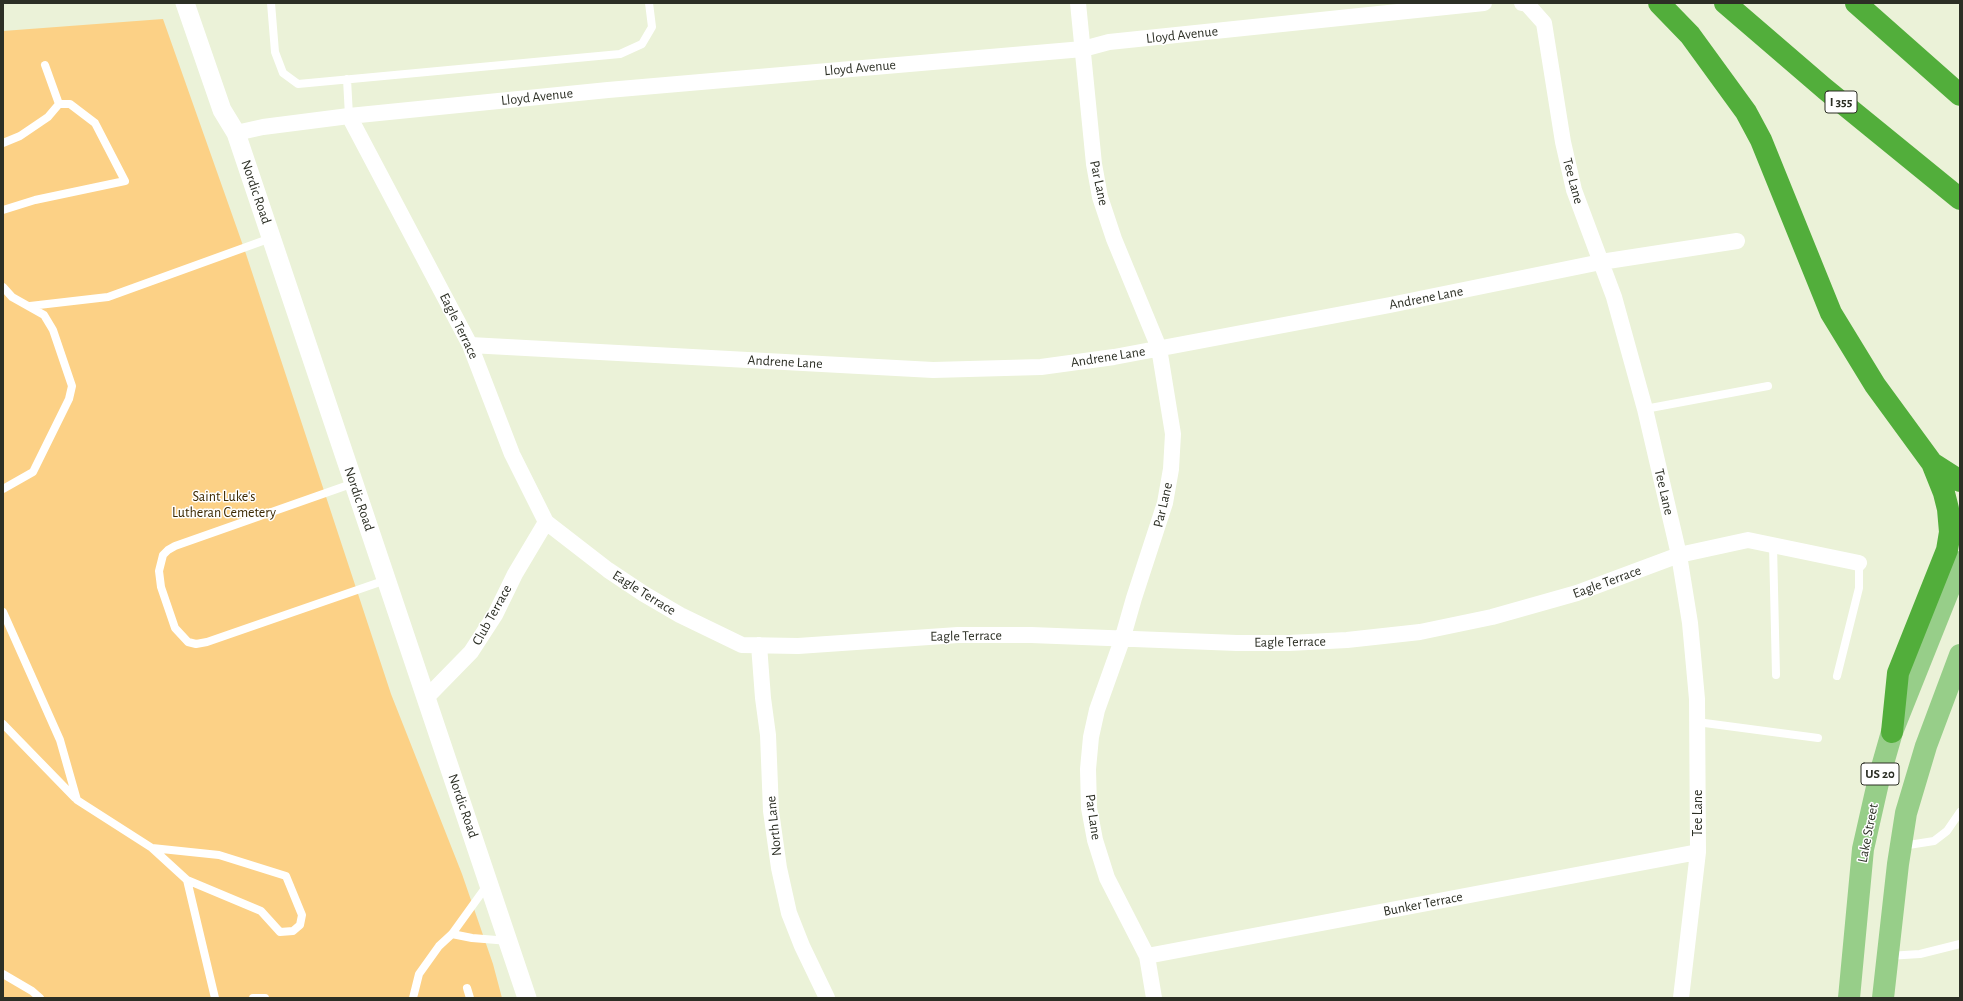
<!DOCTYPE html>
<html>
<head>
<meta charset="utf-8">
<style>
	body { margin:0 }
	#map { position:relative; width:1963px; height:1001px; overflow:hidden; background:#ebf2d8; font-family:"Alegreya Sans",sans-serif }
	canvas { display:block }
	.frame { position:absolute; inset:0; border:4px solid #2c2f25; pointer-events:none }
</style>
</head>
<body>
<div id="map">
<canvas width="1963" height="1001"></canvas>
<div class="frame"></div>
</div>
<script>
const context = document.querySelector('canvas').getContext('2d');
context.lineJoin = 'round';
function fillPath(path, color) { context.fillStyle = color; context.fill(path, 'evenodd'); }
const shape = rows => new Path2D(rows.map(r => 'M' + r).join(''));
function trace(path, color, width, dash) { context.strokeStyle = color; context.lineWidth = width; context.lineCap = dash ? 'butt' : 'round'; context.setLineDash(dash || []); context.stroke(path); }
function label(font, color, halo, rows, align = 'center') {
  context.font = font + ' "Alegreya Sans",sans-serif'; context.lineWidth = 3; context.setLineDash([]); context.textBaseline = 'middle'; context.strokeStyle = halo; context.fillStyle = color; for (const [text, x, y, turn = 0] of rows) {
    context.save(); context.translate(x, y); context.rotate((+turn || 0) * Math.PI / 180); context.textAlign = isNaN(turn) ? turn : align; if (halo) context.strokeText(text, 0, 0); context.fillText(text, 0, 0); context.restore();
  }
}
const green = shape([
	[163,19,246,254,391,694,462,874,493,964,502,998,3,998,3,31]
]);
const service = shape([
	[271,3,275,52,283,73,298,84,620,54,642,44,652,27,649,3],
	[347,79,349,116],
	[3,143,20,136,48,117,59,104,45,65],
	[3,210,35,200,125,181,95,123,70,104,59,104],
	[3,287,12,297,44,315,53,330,72,386,69,399,33,472,3,489],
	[30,306,108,297,271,238],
	[1645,409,1768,386],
	[354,483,175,546,168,550,163,555,159,571,161,587,175,628,188,642,196,644,207,642,386,580],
	[1773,545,1776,675],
	[3,612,60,740,77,800,152,848],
	[1837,676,1859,588,1859,563],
	[1697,722,1818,738],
	[3,724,75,798],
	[1902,846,1934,841,1947,831,1960,812],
	[187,880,261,911,280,932,293,931,300,925,302,915,286,876,219,855,152,848,187,880,215,998],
	[452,934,472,938,509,941],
	[1888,956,1920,954,1960,944],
	[3,974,32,991,40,998],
	[467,988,470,998],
	[253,998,265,998],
	[413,998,419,974,439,946,452,934,488,884]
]);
const minor = shape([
	[1078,3,1094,164,1100,197,1114,239,1159,348,1173,434,1171,469,1165,503,1134,598,1122,640,1097,710,1091,737,1088,769,1089,808,1095,840,1107,878,1147,956,1154,998],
	[1522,3,1527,4,1544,23,1563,142,1574,190,1614,297,1645,409,1679,555,1690,623,1697,699,1698,852,1681,998],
	[349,116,470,345,512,454,546,522,608,570,644,594,680,615,742,645,798,646,958,635,1031,635,1237,643,1289,643,1347,640,1420,632,1492,617,1577,593,1679,555,1748,540,1859,563],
	[236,133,263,127,349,116,608,90,1083,49,1109,42,1484,3],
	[470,345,933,370,1041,367,1114,357,1390,305,1601,262,1737,241],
	[759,645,763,698,768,735,771,811,779,868,789,913,802,946,827,998],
	[426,698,471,652,495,615,515,574,546,522],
	[1147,956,1698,852]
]);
const tertiary = shape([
	[185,3,222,110,236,133,527,998]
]);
const primary = shape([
	[1849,998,1863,849,1880,774,1892,732,1960,562],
	[1883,998,1898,864,1906,813,1926,746,1960,655]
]);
const motorway = shape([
	[1659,3,1690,35,1746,112,1761,140,1831,313,1875,385,1932,463,1944,493,1948,509,1950,532,1947,550,1898,673,1892,732],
	[1725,3,1825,89,1960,199],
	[1856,3,1960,95],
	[1932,463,1960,481]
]);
const shields = [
	[1841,102,32],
	[1880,774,38]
];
const shieldNames = [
	["I 355",1841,102],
	["US 20",1880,774]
];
const streetNames = [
	["Lloyd Avenue",1182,35,-6],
	["Lloyd Avenue",860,68,-5],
	["Lloyd Avenue",537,97,-6],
	["Tee Lane",1573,181,75],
	["Par Lane",1099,183,78],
	["Nordic Road",256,192,71],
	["Andrene Lane",1426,298,-11],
	["Eagle Terrace",459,326,64],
	["Andrene Lane",1108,357,-9],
	["Andrene Lane",785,362,3],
	["Tee Lane",1664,492,77],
	["Nordic Road",359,499,71],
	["Par Lane",1163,505,-77],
	["Eagle Terrace",1607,582,-20],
	["Eagle Terrace",644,593,32],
	["Club Terrace",492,615,-61],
	["Eagle Terrace",966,636,-1],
	["Eagle Terrace",1290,642,-1],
	["Nordic Road",463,806,71],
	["Tee Lane",1698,813,-90],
	["Par Lane",1093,817,82],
	["North Lane",774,826,-96],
	["Lake Street",1868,833,-79],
	["Bunker Terrace",1423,904,-11]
];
const parkNames = [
	["Saint Luke's",224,497],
	["Lutheran Cemetery",224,513]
];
fillPath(green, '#fcd186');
trace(service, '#fff', 8);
trace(minor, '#fff', 16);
trace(tertiary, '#fff', 19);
trace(primary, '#97ce89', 22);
trace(motorway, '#52ae3b', 22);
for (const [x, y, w] of shields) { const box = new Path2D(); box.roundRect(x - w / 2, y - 11, w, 22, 3); context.fillStyle = '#fff'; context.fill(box); trace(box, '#2c2f25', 1); }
label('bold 13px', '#2c2f25', null, shieldNames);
label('14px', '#2c2f25', '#fff', streetNames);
label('14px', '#3b2801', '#fff', parkNames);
</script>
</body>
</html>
